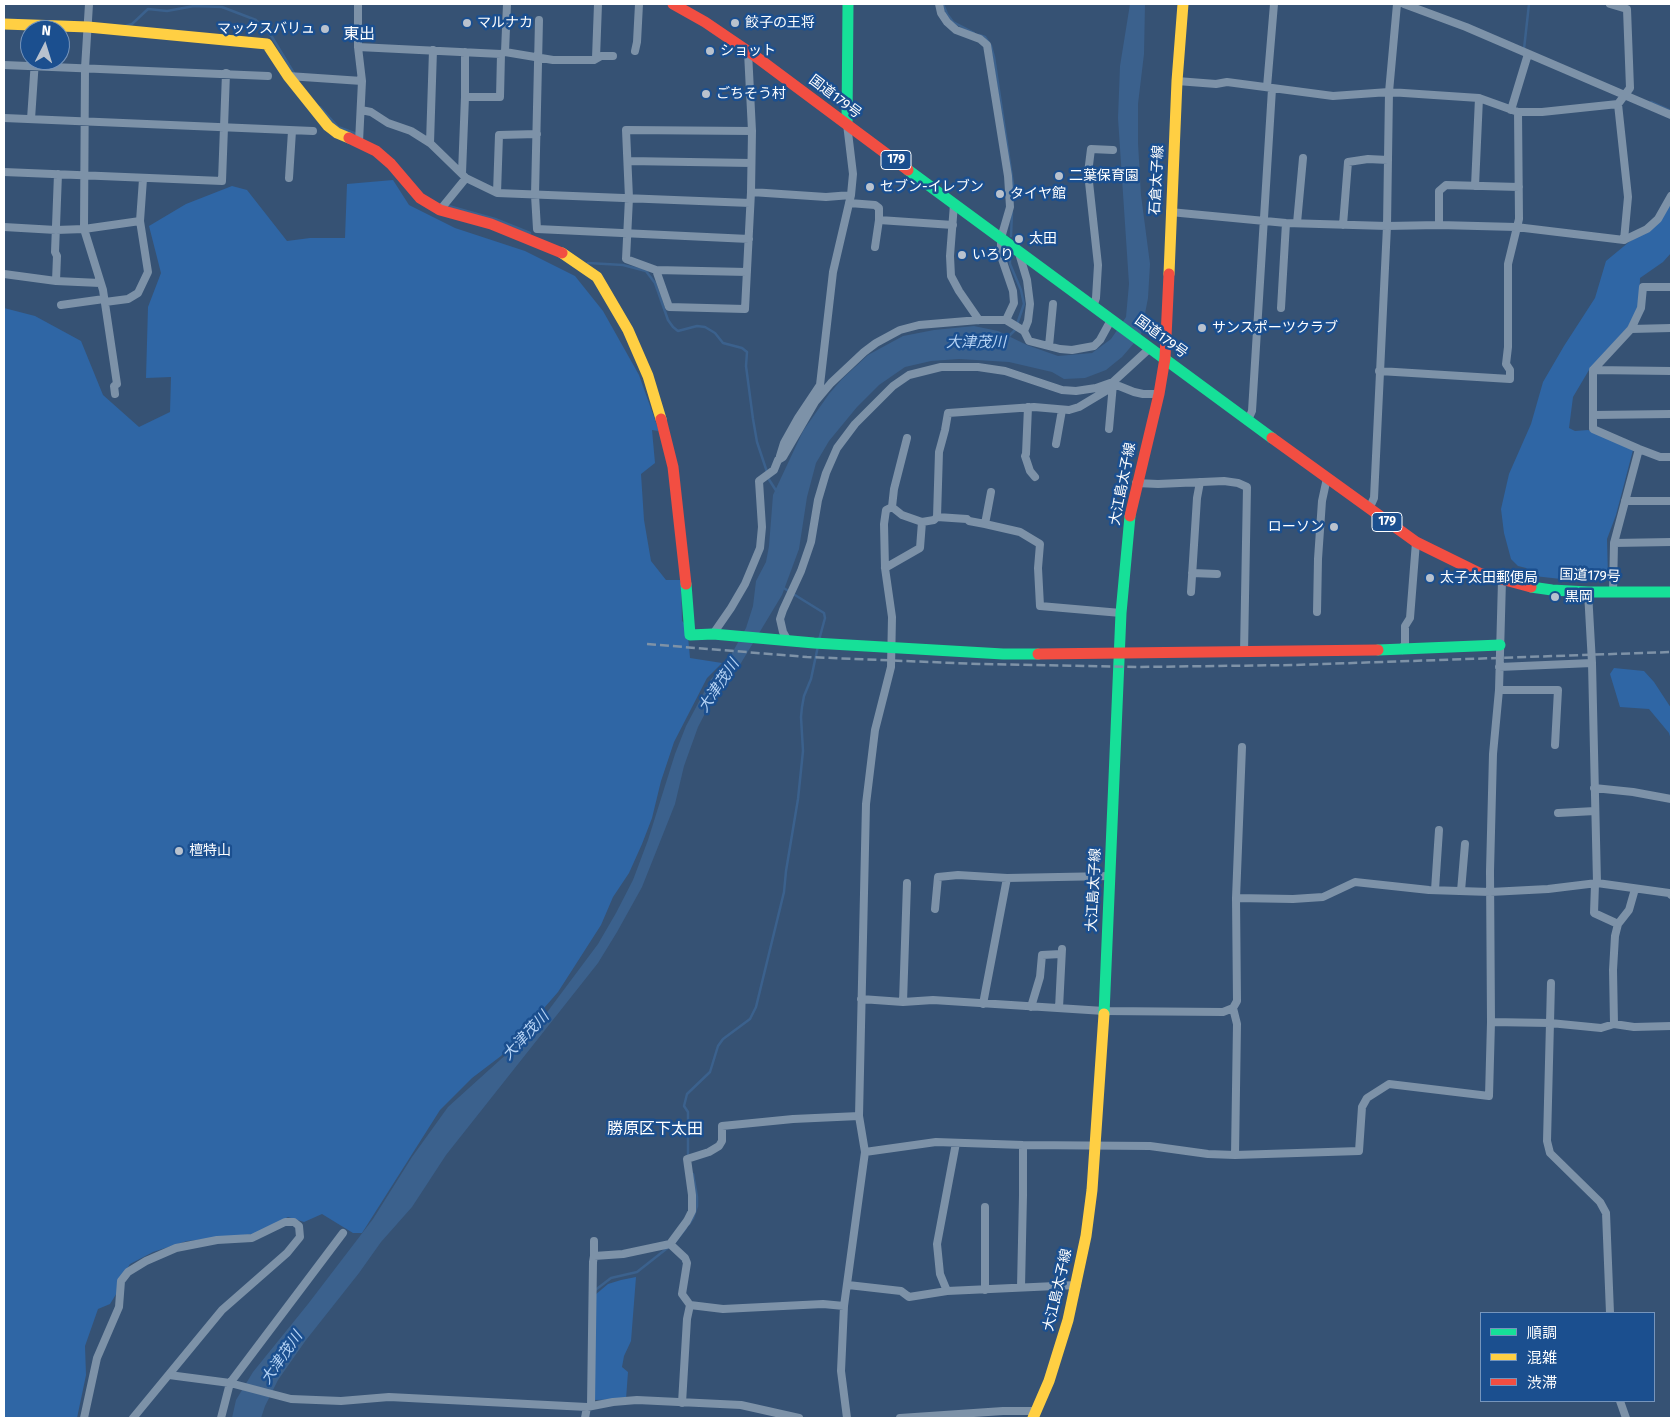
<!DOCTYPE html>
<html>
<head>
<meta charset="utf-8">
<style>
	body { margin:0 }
	#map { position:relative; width:1675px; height:1422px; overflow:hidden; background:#365274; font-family:"Fira Sans","Noto Sans JP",sans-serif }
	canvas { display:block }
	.frame { position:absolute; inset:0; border:5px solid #fff; pointer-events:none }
	.legend { position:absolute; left:1480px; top:1312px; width:175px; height:90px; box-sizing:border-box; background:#1b4f8f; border:1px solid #7695bc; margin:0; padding:6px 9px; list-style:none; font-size:15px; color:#fff }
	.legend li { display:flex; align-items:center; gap:10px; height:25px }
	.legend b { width:25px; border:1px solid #7695bc }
	.north { position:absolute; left:20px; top:20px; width:50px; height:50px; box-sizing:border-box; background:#1b4f8f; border:1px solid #7695bc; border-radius:50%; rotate:5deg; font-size:14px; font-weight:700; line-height:20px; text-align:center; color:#fff }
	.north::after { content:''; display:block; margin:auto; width:18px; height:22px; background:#b9c2ce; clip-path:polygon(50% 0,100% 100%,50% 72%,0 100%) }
</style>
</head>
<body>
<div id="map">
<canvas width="1675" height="1422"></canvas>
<div class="frame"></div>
<ul class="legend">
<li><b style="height:6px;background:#16e098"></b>順調</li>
<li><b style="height:6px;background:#ffcf43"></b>混雑</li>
<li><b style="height:6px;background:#f24e42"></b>渋滞</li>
</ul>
<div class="north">N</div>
</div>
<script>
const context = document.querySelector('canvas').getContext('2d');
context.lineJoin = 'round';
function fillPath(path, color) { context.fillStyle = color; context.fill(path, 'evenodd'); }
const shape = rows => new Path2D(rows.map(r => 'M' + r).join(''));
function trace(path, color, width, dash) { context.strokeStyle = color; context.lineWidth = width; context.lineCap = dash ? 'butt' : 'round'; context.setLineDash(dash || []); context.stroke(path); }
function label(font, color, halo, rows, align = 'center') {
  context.font = font + ' "Fira Sans","Noto Sans JP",sans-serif'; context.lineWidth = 5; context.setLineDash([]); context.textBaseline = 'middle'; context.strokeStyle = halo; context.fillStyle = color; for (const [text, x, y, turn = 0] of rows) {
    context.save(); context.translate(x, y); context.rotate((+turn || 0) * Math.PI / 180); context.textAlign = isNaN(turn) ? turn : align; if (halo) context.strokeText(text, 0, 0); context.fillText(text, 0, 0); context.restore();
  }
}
const green = shape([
	[393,180,409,205,455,228,525,251,575,276,603,311,639,375,659,431,652,430,655,463,641,474,644,520,651,561,666,580,681,580,682,621,687,626,690,658,722,663,707,678,674,742,661,781,652,818,642,844,629,873,613,897,601,925,558,992,524,1031,501,1056,472,1078,440,1110,362,1233,353,1233,322,1214,304,1222,288,1217,254,1234,187,1241,153,1252,130,1264,122,1277,123,1283,110,1304,98,1309,85,1346,86,1375,77,1418,4,1418,4,308,35,316,81,341,103,395,139,427,170,412,171,377,146,378,148,307,161,273,149,226,186,204,232,186,247,190,287,241,310,238,345,238,347,184],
	[1671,201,1671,253,1663,262,1640,278,1639,306,1628,327,1589,370,1573,397,1569,428,1575,431,1588,430,1633,450,1616,515,1607,539,1608,577,1570,580,1534,576,1526,568,1518,566,1511,559,1504,533,1501,509,1509,474,1531,424,1543,382,1564,346,1595,298,1606,261,1629,242,1652,228],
	[1614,668,1644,671,1654,682,1671,708,1671,740,1669,733,1649,709,1620,707,1610,674],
	[636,1277,631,1341,624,1356,622,1367,628,1372,626,1399,594,1400,595,1295,608,1284,621,1280]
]);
const water = shape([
	[1130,4,1145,4,1144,54,1138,104,1138,143,1141,195,1150,264,1148,298,1141,335,1122,357,1106,370,1085,378,1064,379,1052,372,1009,362,959,359,931,361,905,367,879,385,857,407,829,441,816,463,807,497,799,549,782,595,738,668,715,694,698,727,684,766,675,804,642,887,617,932,598,963,446,1155,412,1207,381,1242,359,1273,306,1340,278,1380,265,1406,261,1418,232,1418,236,1400,253,1372,308,1304,373,1219,412,1157,448,1107,521,1041,545,1015,598,944,616,913,633,880,648,840,675,754,686,726,711,679,726,664,746,628,753,606,756,581,766,562,769,546,773,495,803,431,829,394,842,379,868,355,903,336,934,330,974,326,998,331,1027,345,1058,356,1092,353,1111,339,1126,317,1129,284,1118,118,1120,66]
]);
const stream = shape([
	[943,4,947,14,953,22,974,33],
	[125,26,132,24,148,9,167,11,194,6,222,7,256,20,272,37,295,75],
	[979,35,985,37,991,46,994,57,1013,184,1013,194],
	[1524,49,1529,4],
	[1651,102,1671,111],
	[320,107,338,127,357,134],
	[445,205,495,219,530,233],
	[1011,236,1012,212],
	[588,263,623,265,646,271,655,283,668,320,673,327,678,331,697,326,705,327,715,333,723,343,742,348,747,352,746,366,753,419,757,442,767,472],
	[1008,337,1015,330,1024,304,1021,290,1010,264,1010,252],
	[768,478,777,492],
	[782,587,824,613,825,618,819,640],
	[688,1156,688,1112,684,1106,687,1094,710,1072,718,1046,723,1039,750,1019,756,1007,784,892,786,871,798,799,803,751,801,717,802,707,804,696,811,679,818,646],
	[689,1224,693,1218,697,1206,697,1197,693,1174],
	[674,1243,686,1228],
	[594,1291,611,1278,637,1272,670,1246]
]);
const street = shape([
	[89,4,85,68,84,229,103,290,117,384,114,386,115,394],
	[358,4,358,47,362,81,359,142],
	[939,4,941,13,947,22,956,30,980,39,987,45,1008,176,1010,207,1001,238,1001,256,1013,291,1014,303,1006,320],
	[1404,4,1466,27,1671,115],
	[539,20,535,195,537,229,749,239],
	[358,47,501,54,505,52,553,60,594,60,601,56,613,56],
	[635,51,637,42,639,4],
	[505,52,507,4],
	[748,52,752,131,751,192,745,309,669,307,656,270,626,259,629,198,626,130,752,131],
	[596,58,598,4],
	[4,65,268,76],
	[288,76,362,81],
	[1177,81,1216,84,1227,82,1333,96,1389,92,1479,98,1518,112,1542,112,1618,104,1630,88,1627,9,1610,4],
	[1267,87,1274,4],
	[465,97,500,97,501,54],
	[1618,104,1628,197,1624,240],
	[361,110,371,112,388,123,411,131,430,143,466,178,497,193,750,203],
	[1511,110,1528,54],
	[4,118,313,131],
	[31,119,35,60],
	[430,143,433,50],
	[628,161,751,163],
	[4,172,222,181,226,73],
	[462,173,465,97,465,52],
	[289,178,292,131],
	[1475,186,1479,98],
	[751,192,826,197,851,195],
	[497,193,499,135,537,134],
	[849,203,875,205,879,208,879,220,953,225],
	[954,204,950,256,951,276,959,291,979,320],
	[440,210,466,178],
	[1170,212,1286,223,1387,226,1439,225,1516,227,1624,240,1647,229,1658,219,1671,196],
	[1297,223,1303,158],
	[1343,225,1348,162,1368,159,1388,160],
	[1439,225,1439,191,1446,185,1519,187],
	[4,227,56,230,84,229,140,221,143,179],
	[875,247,879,220],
	[1019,253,1027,280,1030,304,1028,321,1024,331],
	[656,270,747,272],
	[4,274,56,281,100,283],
	[56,281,57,256,55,252,58,174],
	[1671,287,1643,287,1641,308,1631,329,1593,370,1593,429,1639,449,1660,457,1671,457],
	[105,302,128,299,138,293,148,272,140,221],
	[61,305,104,299],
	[1093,307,1096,298,1098,265,1088,173,1091,149,1113,150],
	[1281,308,1286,223],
	[1631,329,1671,328],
	[1049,346,1053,304],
	[1593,370,1671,371],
	[1379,371,1510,379,1510,370,1506,364,1508,347,1508,264,1519,219,1518,112],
	[1028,407,1026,454,1025,456,1030,471,1035,477],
	[1593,415,1671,414],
	[1248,420,1252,411,1272,89],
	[1109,429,1113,384],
	[1056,444,1062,410],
	[780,456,784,443,798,418,820,385,833,272,851,195,853,174,847,124],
	[1136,483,1158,484,1224,481,1238,483,1247,487,1244,653],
	[991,492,985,524,1020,532,1040,544,1038,568,1040,606,1121,613],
	[1625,501,1671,501],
	[892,507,902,515,922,522,934,520,937,517,967,519,969,521,985,524],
	[1369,509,1374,498,1387,226,1389,92,1397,4],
	[937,517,939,452,945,430,948,413,1034,407,1069,410,1079,407,1114,386,1119,386,1134,392,1143,394,1159,394],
	[1614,543,1671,542],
	[885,568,920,548,922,522],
	[1192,573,1217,574],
	[1191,592,1197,498,1200,482],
	[1588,592,1592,663,1597,883],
	[1613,593,1614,543,1639,449],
	[1317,612,1318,559,1322,501,1327,478],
	[713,634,731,608,745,584,760,548,762,527,759,481,774,470,778,460,783,457,815,402,831,383,864,352,876,343,900,330,919,325,979,320,1006,320,1024,331,1029,341,1060,349,1072,350,1094,346,1100,340,1111,320],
	[788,641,783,632,780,619,783,610,801,571,811,542,818,500,826,473,837,448,855,424,893,386,909,375,941,367,978,367,1005,371,1062,390,1076,391,1096,388,1113,382,1150,348],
	[1402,650,1405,643,1405,626,1410,618,1416,542],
	[1499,667,1592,663],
	[1499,690,1558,690,1555,745],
	[1594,788,1633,792,1671,799],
	[1558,813,1595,811],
	[1595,884,1594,913,1618,924],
	[1435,890,1439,830],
	[1461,891,1465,844],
	[1236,898,1293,899,1323,897,1355,882,1429,890,1490,892,1548,889,1597,883,1669,893,1671,895],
	[935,909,938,877,958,875,1007,878,1110,876],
	[1551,983,1547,1141,1550,1153,1600,1202,1606,1213,1610,1313],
	[861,999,903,1002,933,1000,1104,1011,1223,1012,1233,1008,1237,1001,1236,898,1242,747],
	[903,1002,907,883],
	[983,1004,1007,878],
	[1031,1007,1040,977,1042,955,1061,954],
	[1059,1008,1062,949],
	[1233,1008,1237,1024,1235,1155],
	[1491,1022,1550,1023,1601,1028,1614,1024,1634,1027,1671,1026],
	[1614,1024,1613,970,1615,936,1618,924,1629,910,1635,889],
	[865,1152,936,1142,1023,1145,1150,1146,1208,1154,1235,1155,1359,1151,1362,1107,1367,1098,1389,1084,1489,1096,1491,1022,1490,871,1493,754,1499,690,1502,580],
	[594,1241,594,1256],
	[670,1244,685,1258,687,1263,682,1294,690,1305,723,1309,823,1304,844,1306],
	[848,1285,901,1291,909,1297,947,1291,1077,1285],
	[1021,1287,1023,1195,1023,1145],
	[985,1290,985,1207],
	[947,1291,940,1274,937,1244,956,1143],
	[169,1375,230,1383,291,1399,341,1401,389,1397,587,1407,613,1402,637,1400,741,1405,799,1418],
	[1620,1401,1626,1418],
	[682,1403,687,1319,690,1305],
	[591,1405,593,1262,594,1256,623,1254,670,1244,687,1221,692,1211,692,1195,687,1159,709,1152,719,1146,722,1141,722,1126,793,1119,859,1116],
	[84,1418,97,1358,119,1307,121,1281,128,1272,146,1261,176,1248,217,1240,252,1238,285,1222,294,1222,299,1226,300,1237,287,1253,222,1310,133,1418],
	[221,1418,230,1383,343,1233],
	[585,1418,587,1407],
	[847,1418,841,1371,844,1306,865,1152,859,1116,866,804,875,730,891,667,892,617,885,568,884,524,886,510,892,507,894,489,907,438],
	[900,1418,1003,1411,1036,1411]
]);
const fast = shape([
	[847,124,848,4],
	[908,170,1272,438],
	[686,584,690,635,713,634,814,643,1003,654,1038,654],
	[1531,587,1552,590,1588,592,1671,592],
	[1378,650,1500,645],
	[1104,1014,1121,613,1130,516]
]);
const slow = shape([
	[4,24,88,27,267,44,288,76,328,126,337,133,349,138],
	[562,253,597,277,628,330,648,376,661,419],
	[1169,274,1177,81,1183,4],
	[1033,1418,1049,1381,1068,1320,1086,1236,1092,1190,1104,1014]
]);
const jam = shape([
	[673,4,705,22,755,56,908,170],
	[349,138,376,151,391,164,420,198,440,210,491,224,562,253],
	[661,419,673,467,686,584],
	[1272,438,1416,542,1479,573,1531,587],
	[1130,516,1159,394,1165,358,1169,274],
	[1038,654,1378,650]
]);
const rail = shape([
	[647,644,807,657,979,664,1137,667,1294,665,1671,652]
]);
const markers = [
	[467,23,5,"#b9c2ce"],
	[735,23,5,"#b9c2ce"],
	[325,29,5,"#b9c2ce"],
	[710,51,5,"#b9c2ce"],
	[706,94,5,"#b9c2ce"],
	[1059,176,5,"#b9c2ce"],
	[870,187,5,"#b9c2ce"],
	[1000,194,5,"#b9c2ce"],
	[1019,239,5,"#b9c2ce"],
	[962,255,5,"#b9c2ce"],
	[1202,328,5,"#b9c2ce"],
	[1334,527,5,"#b9c2ce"],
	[1430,578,5,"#b9c2ce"],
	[1555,597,5,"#b9c2ce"],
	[179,851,5,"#b9c2ce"]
];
const shields = [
	[896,160,30],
	[1387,522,30]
];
const shieldNames = [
	["179",896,160],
	["179",1387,522]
];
const poiNames = [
	["マルナカ",477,23],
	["餃子の王将",745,23],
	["マックスバリュ",315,29,"right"],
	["ショット",720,51],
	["ごちそう村",716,94],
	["二葉保育園",1069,176],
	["セブン-イレブン",880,187],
	["タイヤ館",1010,194],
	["太田",1029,239],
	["いろり",972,255],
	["サンスポーツクラブ",1212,328],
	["ローソン",1324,527,"right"],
	["太子太田郵便局",1440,578],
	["黒岡",1565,597],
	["檀特山",189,851]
];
const streetNames = [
	["国道179号",835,97,37],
	["石倉太子線",1157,180,-87],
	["国道179号",1161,337,36],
	["大江島太子線",1123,484,-79],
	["国道179号",1590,576,2],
	["大江島太子線",1094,890,-87],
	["大江島太子線",1058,1290,-77]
];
const waterNames = [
	["大津茂川",976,343],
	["大津茂川",719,686,-56],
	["大津茂川",526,1036,-47],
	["大津茂川",282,1358,-55]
];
const quarterNames = [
	["東出",359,35],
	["勝原区下太田",655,1130]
];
fillPath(green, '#2f66a5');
fillPath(water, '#3b618d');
trace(stream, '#3b618d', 2.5);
trace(street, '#7d92a8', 8);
trace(fast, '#16e098', 11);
trace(slow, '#ffcf43', 11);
trace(jam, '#f24e42', 11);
trace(rail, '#7e92a7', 2.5, [9, 4]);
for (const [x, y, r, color] of markers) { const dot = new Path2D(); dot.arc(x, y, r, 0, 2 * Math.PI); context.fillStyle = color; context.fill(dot); trace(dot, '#1b4f8f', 2); }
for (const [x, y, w] of shields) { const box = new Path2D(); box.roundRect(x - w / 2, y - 9.5, w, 19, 4); context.fillStyle = '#1b4f8f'; context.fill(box); trace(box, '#fff', 1); }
label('bold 12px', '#fff', null, shieldNames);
label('14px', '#fff', '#1b4f8f', poiNames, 'left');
label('14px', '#fff', '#1b4f8f', streetNames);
label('italic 15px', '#b5d3f5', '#1b4f8f', waterNames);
label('16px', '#fff', '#1b4f8f', quarterNames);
</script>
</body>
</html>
